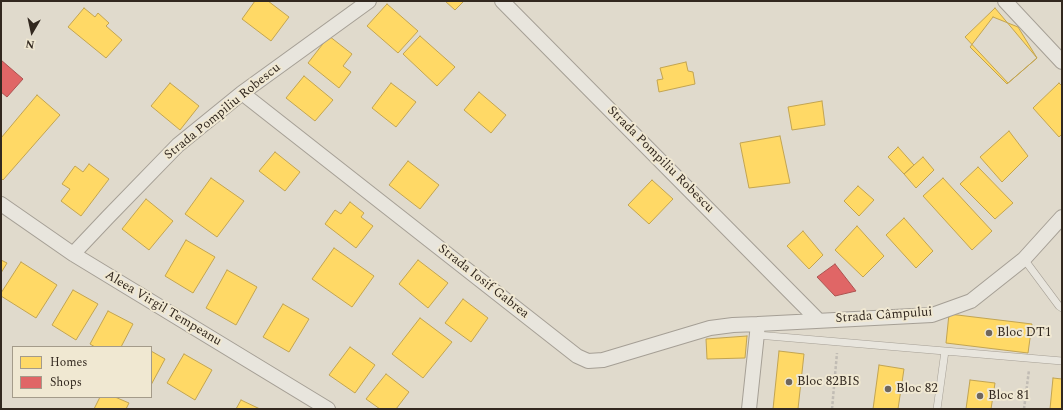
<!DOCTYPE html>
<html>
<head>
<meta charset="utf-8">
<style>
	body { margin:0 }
	#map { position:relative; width:1063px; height:410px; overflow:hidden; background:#e0dacc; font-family:Spectral,serif }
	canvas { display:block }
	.frame { position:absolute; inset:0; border:2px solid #32281f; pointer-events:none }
	.legend { position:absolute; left:12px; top:346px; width:140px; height:52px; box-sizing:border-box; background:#f0e8d2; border:1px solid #a49b8a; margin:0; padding:5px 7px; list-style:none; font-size:12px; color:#32281f }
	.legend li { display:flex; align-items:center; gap:8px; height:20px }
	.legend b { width:20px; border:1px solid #a49b8a }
	.north { position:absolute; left:12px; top:12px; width:40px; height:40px; -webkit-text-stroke:3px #f0e8d2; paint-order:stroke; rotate:189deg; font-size:11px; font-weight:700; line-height:16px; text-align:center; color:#32281f }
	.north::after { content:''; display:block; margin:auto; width:14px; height:18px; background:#32281f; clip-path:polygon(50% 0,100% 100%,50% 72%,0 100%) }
</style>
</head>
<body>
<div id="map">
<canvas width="1063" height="410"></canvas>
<div class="frame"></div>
<ul class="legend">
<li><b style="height:11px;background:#ffd966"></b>Homes</li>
<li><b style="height:11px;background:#e06666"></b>Shops</li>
</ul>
<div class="north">N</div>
</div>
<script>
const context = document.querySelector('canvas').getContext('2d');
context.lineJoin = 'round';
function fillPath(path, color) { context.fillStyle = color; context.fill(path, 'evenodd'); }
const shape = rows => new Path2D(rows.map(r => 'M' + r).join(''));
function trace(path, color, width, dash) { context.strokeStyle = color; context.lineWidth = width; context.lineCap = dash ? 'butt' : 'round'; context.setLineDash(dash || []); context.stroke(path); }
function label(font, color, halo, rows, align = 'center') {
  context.font = font + ' Spectral,serif'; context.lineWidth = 4; context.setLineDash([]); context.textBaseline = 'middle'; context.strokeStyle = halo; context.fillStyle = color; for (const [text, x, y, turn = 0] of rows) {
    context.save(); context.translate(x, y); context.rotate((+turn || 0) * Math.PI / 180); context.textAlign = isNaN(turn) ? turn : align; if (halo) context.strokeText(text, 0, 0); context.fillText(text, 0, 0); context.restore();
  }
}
const homes = shape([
	[255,1,268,1,289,17,271,41,242,19,255,1],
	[445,1,464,1,455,10,445,1],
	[387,4,418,31,398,53,367,26,387,4],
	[84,8,95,17,98,13,109,23,106,26,122,40,106,58,68,27,84,8],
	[995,8,1037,58,1008,83,965,37,995,8],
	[993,17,1018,27,1037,58,1007,84,970,47,993,17],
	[329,36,352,54,343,66,351,72,339,88,308,63,329,36],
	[420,36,455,67,437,86,403,54,420,36],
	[686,62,688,71,693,72,695,84,659,92,657,80,663,79,660,68,686,62],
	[304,76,333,100,315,121,286,98,304,76],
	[170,83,199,106,180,130,151,106,170,83],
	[391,83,416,102,396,127,372,108,391,83],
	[1059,83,1062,86,1062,134,1059,137,1033,108,1059,83],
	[479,92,506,115,491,133,464,110,479,92],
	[37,95,60,115,3,180,1,178,1,138,37,95],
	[822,101,825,125,792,130,788,107,822,101],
	[1009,131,1028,156,1002,182,980,157,1009,131],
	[780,136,790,183,749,188,740,143,780,136],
	[898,147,914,165,904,174,888,157,898,147],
	[275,152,300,172,285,191,259,171,275,152],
	[923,157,934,170,916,188,904,174,923,157],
	[408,161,439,185,420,209,389,185,408,161],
	[89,164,109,179,81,216,61,201,70,189,62,184,75,166,83,172,89,164],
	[978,167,1013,203,995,219,960,184,978,167],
	[211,178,244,201,217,237,185,214,211,178],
	[943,178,992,231,972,250,923,196,943,178],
	[652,180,673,199,649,224,628,205,652,180],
	[858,186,874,200,859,216,844,201,858,186],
	[146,199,173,221,149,250,122,229,146,199],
	[350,202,364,213,361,217,373,226,356,248,325,224,335,210,341,214,350,202],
	[904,218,933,251,916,268,886,235,904,218],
	[857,226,884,256,863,277,835,250,857,226],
	[803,231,823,255,809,269,787,246,803,231],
	[186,240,215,257,193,293,165,276,186,240],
	[334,248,374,276,352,307,312,279,334,248],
	[1,260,7,263,1,273,1,260],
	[418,260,448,283,428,308,399,284,418,260],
	[21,262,57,285,36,318,1,296,1,293,21,262],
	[227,270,257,287,236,325,206,308,227,270],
	[73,290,98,304,76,340,52,325,73,290],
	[463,299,488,318,471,342,445,323,463,299],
	[283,304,309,319,289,352,263,337,283,304],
	[108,311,133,324,121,347,95,347,90,344,108,311],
	[949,314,1032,324,1028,353,946,343,949,314],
	[420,318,452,342,423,378,392,354,420,318],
	[747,336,745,358,707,359,706,339,747,336],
	[350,347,375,365,355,393,329,375,350,347],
	[151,351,165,359,151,385,151,351],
	[779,351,804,354,798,409,773,409,779,351],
	[184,354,212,370,195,400,167,383,184,354],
	[879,365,904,369,898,409,873,409,879,365],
	[386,374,409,392,396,409,380,409,366,399,386,374],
	[1053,378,1062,379,1062,409,1050,409,1053,378],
	[970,380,995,383,991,409,966,409,970,380],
	[100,397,115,397,129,403,126,409,94,409,100,397],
	[241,400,260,409,236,409,241,400]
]);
const shops = shape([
	[1,60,23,79,7,97,1,92,1,60],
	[835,264,856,291,835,296,817,277,835,264]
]);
const path = shape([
	[832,409,837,353],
	[1024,409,1029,370]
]);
const lane = shape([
	[1024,259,1059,306,1062,308],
	[757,335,1062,361],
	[937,409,945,351]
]);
const street = shape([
	[502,1,818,320],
	[1005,1,1062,62],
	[242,93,577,356,588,361,603,360,710,328,733,325,758,324],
	[1,204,73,254,328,409],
	[73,254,108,217,178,145,242,93,369,1],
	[749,409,758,324,932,315,971,301,1024,259,1062,217]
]);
const markers = [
	[989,333,4,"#6f665c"],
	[789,382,4,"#6f665c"],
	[888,389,4,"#6f665c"],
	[980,396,4,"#6f665c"]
];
const streetNames = [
	["Strada Pompiliu Robescu",223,112,-39],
	["Strada Pompiliu Robescu",660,160,45],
	["Strada Iosif Gabrea",483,282,38],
	["Aleea Virgil Tempeanu",163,309,31],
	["Strada Câmpului",884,316,-4]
];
const poiNames = [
	["Bloc DT1",997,333],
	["Bloc 82BIS",797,382],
	["Bloc 82",896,389],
	["Bloc 81",988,396]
];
fillPath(homes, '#ffd966');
trace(homes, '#c2a451', 1);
fillPath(shops, '#e06666');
trace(shops, '#ac5351', 1);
trace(lane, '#a59f95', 8);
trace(street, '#a59f95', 16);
trace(path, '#c1bcb4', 2.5, [3, 2]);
trace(lane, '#e8e5dd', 7);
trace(street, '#e8e5dd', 14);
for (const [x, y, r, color] of markers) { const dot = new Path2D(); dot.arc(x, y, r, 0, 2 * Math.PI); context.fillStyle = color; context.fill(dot); trace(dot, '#f0e8d2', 1.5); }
label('13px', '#32281f', '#f0e8d2', streetNames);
label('13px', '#32281f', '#f0e8d2', poiNames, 'left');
</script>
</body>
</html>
